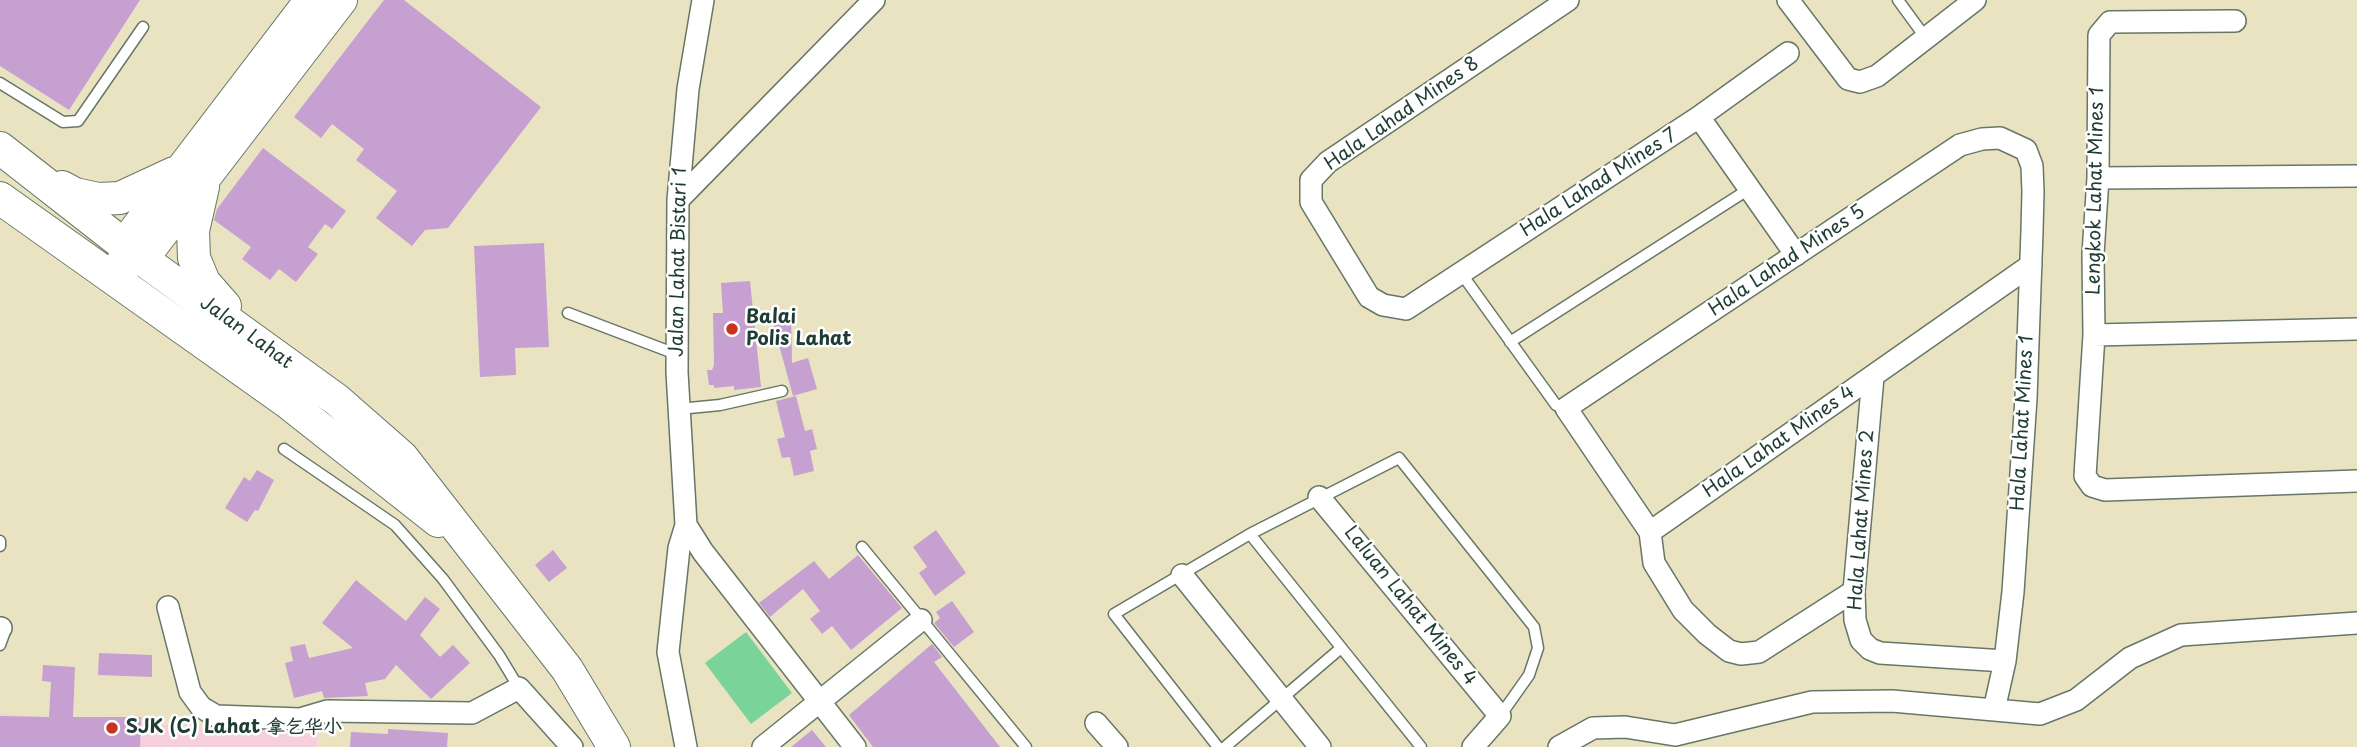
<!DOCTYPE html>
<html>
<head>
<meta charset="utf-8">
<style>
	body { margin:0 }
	canvas { display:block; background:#eae3c2 }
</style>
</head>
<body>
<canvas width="2357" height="747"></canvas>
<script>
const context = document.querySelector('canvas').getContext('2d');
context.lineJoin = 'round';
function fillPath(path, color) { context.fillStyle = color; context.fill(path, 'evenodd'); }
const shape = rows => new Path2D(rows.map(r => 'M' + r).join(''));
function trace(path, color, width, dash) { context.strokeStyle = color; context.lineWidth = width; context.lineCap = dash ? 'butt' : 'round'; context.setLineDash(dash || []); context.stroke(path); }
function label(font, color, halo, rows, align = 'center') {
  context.font = font + ' "Playpen Sans","LXGW WenKai TC",sans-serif'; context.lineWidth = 5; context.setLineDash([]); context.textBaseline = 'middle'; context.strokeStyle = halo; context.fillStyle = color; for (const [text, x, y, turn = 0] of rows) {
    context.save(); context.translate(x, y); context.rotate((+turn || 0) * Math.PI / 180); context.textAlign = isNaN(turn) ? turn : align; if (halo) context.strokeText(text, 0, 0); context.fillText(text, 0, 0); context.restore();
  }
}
const built = shape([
	[0,714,317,735,317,747,0,747]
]);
const green = shape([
	[746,632,792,693,751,724,705,663]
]);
const building = shape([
	[0,0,140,0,69,110,0,66],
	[384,0,404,0,541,107,448,228,425,230,412,246,376,218,397,191,356,160,364,149,332,124,321,138,294,117],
	[263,148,346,211,332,229,325,224,308,247,318,254,296,282,279,269,270,280,242,259,251,247,214,220,217,209],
	[544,243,549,347,515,348,516,375,480,377,474,246],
	[750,281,761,387,734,390,734,386,714,388,714,385,709,385,707,370,712,370,714,365,713,313,723,313,721,283],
	[770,312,791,312,792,363,808,358,817,389,793,396],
	[796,396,805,431,812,429,817,449,810,451,814,471,794,476,790,457,782,458,777,439,785,437,776,401],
	[257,470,274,480,258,511,255,510,247,522,225,508,244,477,250,481],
	[936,530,966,573,935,596,919,573,927,567,913,547],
	[553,550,567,568,549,582,535,565],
	[858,555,902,608,851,650,832,626,822,634,810,619,820,611,803,589,770,617,759,603,814,561,829,579],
	[356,580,406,621,425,597,440,609,420,635,440,657,453,645,470,663,431,699,396,665,385,679,365,683,368,696,324,698,322,691,294,698,285,663,293,661,290,647,305,644,309,658,353,648,322,623],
	[952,601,974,632,954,647,934,623,940,618,936,612],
	[932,644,942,657,934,662,1000,747,873,747,849,715],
	[99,653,152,655,152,677,98,675],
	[43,665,75,667,73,717,141,717,140,747,0,747,0,716,49,717,51,682,42,681],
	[388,729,448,733,447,747,350,747,351,732,388,734],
	[812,730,826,747,791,747]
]);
const lane = shape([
	[1898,0,1925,37],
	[0,83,63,122,78,121,143,27],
	[1461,273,1556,405,1566,408],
	[568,313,676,354],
	[1510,342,1749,189],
	[679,409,720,405,782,391],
	[284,449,395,525,443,579,499,655,519,688],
	[1250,534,1421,747],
	[0,541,0,546],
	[862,547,1026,747],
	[0,645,4,634,1,628],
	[1218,747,1114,614,1250,534,1399,458,1534,627,1538,648,1529,675,1500,716],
	[1225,747,1341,648]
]);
const street = shape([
	[1568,0,1328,162,1311,180,1311,202,1369,297,1383,305,1406,309,1699,117,1788,53],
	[1788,0,1848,79,1860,82,1877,76,1975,0],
	[2235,21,2110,22,2099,35,2098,178,2093,254,2094,335,2085,476,2092,486,2105,490,2357,481],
	[1699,117,1796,255],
	[2098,178,2357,176],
	[678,200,874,0],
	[2094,335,2357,329],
	[1873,377,1854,591,1855,620,1861,640,1870,649,1880,653,2005,661],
	[1319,497,1500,716,1473,747],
	[686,525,703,552,855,747],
	[1650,532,1654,563,1683,610,1707,634,1729,651,1741,654,1759,652,1854,591],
	[1182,575,1320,747],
	[168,607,190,692,201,707,216,716,300,719,327,711,472,713,519,688,572,747],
	[0,628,1,628],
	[1994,710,2005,661,2013,592,2026,398,2032,231,2033,192,2032,166,2026,150,2000,138,1982,139,1960,145,1566,408,1650,532,2031,265],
	[1096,723,1117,747],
	[686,747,668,652,679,548,686,525,677,372,678,200,688,89,703,0],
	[763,747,921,620],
	[1559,747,1593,728,1625,727,1675,735,1812,702,1892,701,2040,714,2076,700,2130,658,2181,635,2357,623]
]);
const secondary = shape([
	[0,148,142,259,337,400,402,457,567,669,614,747],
	[62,187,75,194,98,199,120,198,174,173],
	[203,187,193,231,194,258,204,282,225,306],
	[0,198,287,402,438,521],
	[124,245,311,0],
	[123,261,142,259,341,0]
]);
const markers = [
	[732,329,7,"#c8321e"],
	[112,728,7,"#c8321e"]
];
const streetNames = [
	["Hala Lahad Mines 8",1402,114,-35],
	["Hala Lahad Mines 7",1599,183,-33],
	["Lengkok Lahat Mines 1",2096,191,-89],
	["Hala Lahad Mines 5",1787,261,-34],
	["Jalan Lahat Bistari 1",679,262,-89],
	["Jalan Lahat",246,333,36],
	["Hala Lahat Mines 1",2023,423,-87],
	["Hala Lahat Mines 4",1779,442,-35],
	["Hala Lahat Mines 2",1862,520,-86],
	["Laluan Lahat Mines 4",1410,606,51]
];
const poiNames = [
	["Balai",746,318],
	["Polis Lahat",746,340],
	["SJK (C) Lahat 拿乞华小",126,728]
];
fillPath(built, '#f5cfdb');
fillPath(green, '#7ad399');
fillPath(building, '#c5a0d0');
trace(lane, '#676', 13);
trace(street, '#676', 24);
trace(secondary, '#676', 34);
trace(lane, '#fff', 10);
trace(street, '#fff', 21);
trace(secondary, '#fff', 32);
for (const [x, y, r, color] of markers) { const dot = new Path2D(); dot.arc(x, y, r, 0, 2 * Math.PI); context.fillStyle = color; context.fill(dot); trace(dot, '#fff', 2.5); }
label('19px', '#1f3d34', '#fff', streetNames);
label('bold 19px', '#1f3d34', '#fff', poiNames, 'left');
</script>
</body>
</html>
